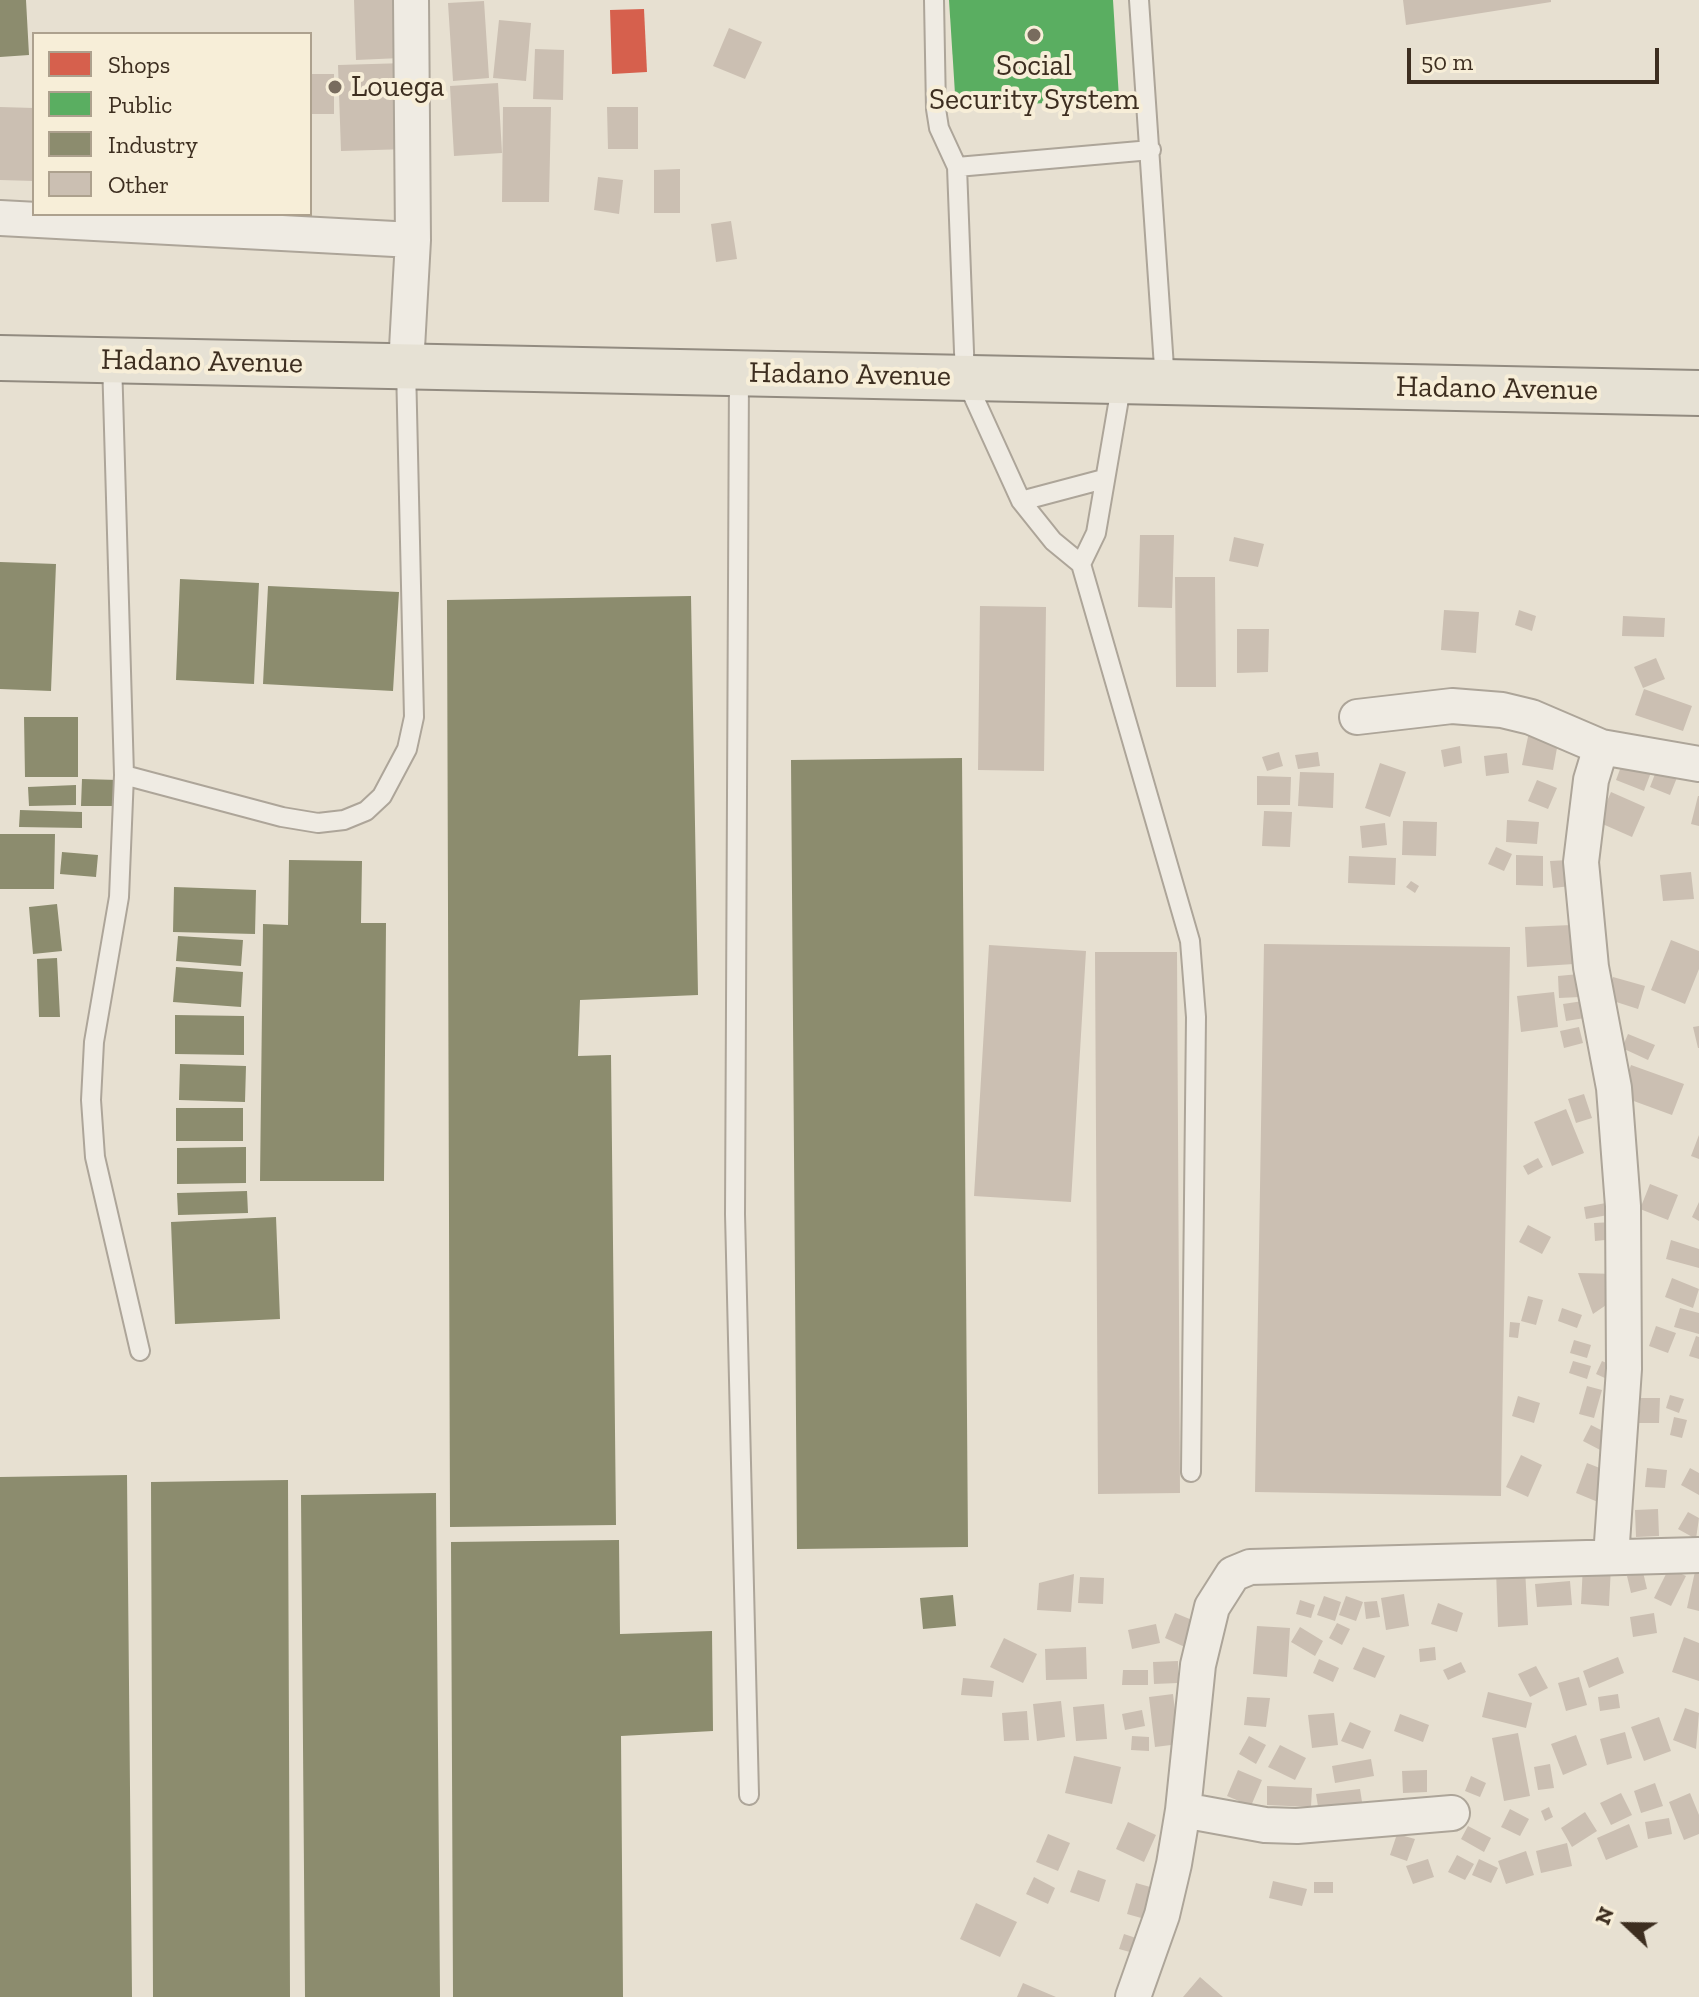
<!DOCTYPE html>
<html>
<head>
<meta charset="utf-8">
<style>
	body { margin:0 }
	#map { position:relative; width:1699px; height:1997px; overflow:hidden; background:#e7e0d1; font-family:"Zilla Slab",serif }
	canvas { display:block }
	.legend { position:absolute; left:32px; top:32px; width:280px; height:184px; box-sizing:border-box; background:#f7eed8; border:2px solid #ada18e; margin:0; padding:10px 14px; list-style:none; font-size:24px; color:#3d2e20 }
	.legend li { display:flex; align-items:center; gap:16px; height:40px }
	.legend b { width:40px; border:2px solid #ada18e }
	.north { position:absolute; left:1587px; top:1885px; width:80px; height:80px; -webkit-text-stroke:6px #f7eed8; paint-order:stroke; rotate:292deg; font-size:22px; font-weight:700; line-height:32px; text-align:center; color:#3d2e20 }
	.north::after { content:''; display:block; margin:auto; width:28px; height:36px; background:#3d2e20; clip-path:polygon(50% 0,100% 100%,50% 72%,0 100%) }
	.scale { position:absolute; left:1407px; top:48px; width:252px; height:36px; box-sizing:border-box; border:4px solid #3d2e20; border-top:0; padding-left:10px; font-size:24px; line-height:28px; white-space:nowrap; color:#3d2e20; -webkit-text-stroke:6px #f7eed8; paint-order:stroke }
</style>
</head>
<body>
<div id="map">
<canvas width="1699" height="1997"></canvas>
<ul class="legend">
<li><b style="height:22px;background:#d6604d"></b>Shops</li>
<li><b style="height:22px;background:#5aae61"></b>Public</li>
<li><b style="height:22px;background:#8c8c6e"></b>Industry</li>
<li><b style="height:22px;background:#cbbfb2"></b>Other</li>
</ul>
<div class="north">N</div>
<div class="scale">50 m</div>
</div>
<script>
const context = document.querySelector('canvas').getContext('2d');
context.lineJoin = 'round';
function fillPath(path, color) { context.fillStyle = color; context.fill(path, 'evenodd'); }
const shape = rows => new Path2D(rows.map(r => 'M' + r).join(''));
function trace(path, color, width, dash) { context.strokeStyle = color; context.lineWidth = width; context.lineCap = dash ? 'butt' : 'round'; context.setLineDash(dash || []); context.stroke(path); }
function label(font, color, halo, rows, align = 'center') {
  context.font = font + ' "Zilla Slab",serif'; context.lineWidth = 8; context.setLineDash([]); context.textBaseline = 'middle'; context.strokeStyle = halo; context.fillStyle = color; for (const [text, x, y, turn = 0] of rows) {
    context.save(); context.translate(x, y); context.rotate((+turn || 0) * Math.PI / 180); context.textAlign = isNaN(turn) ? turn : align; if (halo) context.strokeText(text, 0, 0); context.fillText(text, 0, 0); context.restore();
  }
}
const shops = shape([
	[644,9,647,72,612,74,610,10]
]);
const public = shape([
	[949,0,1113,0,1119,98,956,109]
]);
const industry = shape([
	[0,0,26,0,29,55,0,57],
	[0,562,56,564,51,691,0,689],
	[180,579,259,583,254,684,176,680],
	[268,586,399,592,393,691,263,684],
	[691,596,698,995,580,1000,578,1056,611,1055,616,1525,450,1527,447,600],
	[24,717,78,717,78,777,25,777],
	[962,758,968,1547,797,1549,791,760],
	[82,779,118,780,117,806,81,806],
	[76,785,76,805,29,806,28,787],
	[20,810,82,812,82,828,19,827],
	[0,834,55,834,54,889,0,889],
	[62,852,98,855,96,877,60,874],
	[289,860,362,861,361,923,386,923,384,1181,260,1181,263,924,288,925],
	[174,887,256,890,255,934,173,932],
	[57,904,62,951,33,954,29,907],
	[178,936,243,940,241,966,176,961],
	[57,958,60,1017,39,1017,37,959],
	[176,967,243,972,241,1007,173,1002],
	[175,1015,244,1016,244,1055,175,1054],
	[180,1064,246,1066,245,1102,179,1100],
	[176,1108,243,1108,243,1141,176,1141],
	[246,1147,246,1183,177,1184,177,1148],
	[247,1191,248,1213,178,1215,177,1193],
	[276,1217,280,1319,175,1324,171,1222],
	[127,1475,132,1997,0,1997,0,1477],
	[288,1480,290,1997,153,1997,151,1482],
	[436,1493,440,1997,305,1997,301,1495],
	[619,1540,620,1634,712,1631,713,1731,621,1736,623,1997,453,1997,451,1542],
	[953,1595,956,1626,923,1629,920,1598]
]);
const building = shape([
	[354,0,399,0,401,58,356,60],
	[1403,0,1551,0,1551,2,1406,25],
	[484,1,489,78,453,81,448,3],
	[499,20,531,23,526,81,493,78],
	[729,28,762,42,745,79,713,66],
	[535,49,564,50,563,100,533,99],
	[406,63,408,149,341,151,338,65],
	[310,74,334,74,334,114,310,114],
	[498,83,502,153,454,156,450,86],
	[0,107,34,108,34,181,0,180],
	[503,107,551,107,549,202,502,202],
	[607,107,638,107,638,149,608,149],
	[680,169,680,213,654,213,654,170],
	[598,177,623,180,619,214,594,210],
	[731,221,737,259,716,262,711,224],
	[1140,535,1174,535,1172,608,1138,607],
	[1234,537,1264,544,1258,567,1229,561],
	[1175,577,1215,577,1216,687,1176,687],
	[980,606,1046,607,1044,771,978,770],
	[1444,610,1479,612,1476,653,1441,650],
	[1519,610,1536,616,1532,631,1515,625],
	[1623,616,1665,618,1664,637,1622,636],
	[1237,629,1269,629,1268,672,1237,673],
	[1656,658,1665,679,1643,688,1634,667],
	[1644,689,1692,706,1683,731,1635,715],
	[1529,732,1559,737,1553,770,1522,765],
	[1460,746,1462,763,1444,767,1441,750],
	[1279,752,1283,766,1267,771,1262,757],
	[1318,752,1320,766,1298,769,1295,755],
	[1507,753,1509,773,1486,776,1484,756],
	[1625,756,1653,767,1644,791,1616,780],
	[1660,761,1680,770,1670,795,1650,787],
	[1380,763,1406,772,1390,817,1365,808],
	[1300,772,1334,773,1333,808,1298,806],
	[1257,776,1291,777,1290,805,1257,805],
	[1537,780,1557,788,1548,809,1528,801],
	[1611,792,1645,807,1632,837,1598,822],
	[1698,796,1699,796,1699,826,1691,824],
	[1264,811,1292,812,1290,847,1262,846],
	[1507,820,1539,822,1537,844,1506,842],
	[1403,821,1437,822,1436,856,1402,855],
	[1385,823,1387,845,1362,848,1360,826],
	[1496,847,1512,854,1504,871,1488,864],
	[1516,855,1543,856,1543,886,1516,885],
	[1349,856,1396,858,1395,885,1348,883],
	[1569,860,1571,886,1553,888,1550,861],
	[1691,872,1694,899,1663,901,1660,875],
	[1411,881,1419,886,1415,893,1406,887],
	[1572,925,1574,964,1527,967,1525,927],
	[1671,940,1699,951,1699,969,1685,1004,1651,990],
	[1264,944,1510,947,1501,1496,1255,1492],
	[989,945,1086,951,1071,1202,974,1196],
	[1095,952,1177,952,1180,1493,1098,1494],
	[1579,974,1580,997,1559,998,1558,976],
	[1613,977,1645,986,1638,1009,1607,999],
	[1554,992,1558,1027,1521,1032,1517,996],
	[1583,1001,1585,1018,1566,1021,1563,1004],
	[1699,1026,1699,1048,1698,1048,1693,1027],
	[1579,1027,1583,1043,1564,1048,1560,1031],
	[1628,1034,1655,1045,1648,1060,1622,1048],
	[1631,1065,1684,1084,1672,1115,1620,1096],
	[1584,1094,1592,1118,1576,1123,1568,1099],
	[1566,1109,1584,1153,1552,1166,1534,1122],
	[1699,1135,1699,1159,1691,1156],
	[1538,1158,1543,1167,1528,1175,1523,1166],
	[1650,1184,1678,1195,1668,1220,1640,1209],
	[1617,1201,1619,1213,1586,1219,1584,1207],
	[1699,1202,1699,1221,1692,1217],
	[1614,1222,1615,1239,1595,1241,1594,1223],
	[1528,1225,1551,1237,1542,1254,1519,1242],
	[1671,1240,1699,1249,1699,1268,1666,1259],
	[1578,1273,1616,1274,1615,1299,1593,1314],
	[1672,1278,1699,1289,1693,1308,1665,1297],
	[1528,1296,1543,1300,1536,1325,1521,1321],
	[1562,1308,1582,1315,1577,1328,1558,1321],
	[1680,1308,1699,1313,1699,1334,1674,1327],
	[1510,1322,1520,1323,1518,1338,1509,1337],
	[1656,1326,1676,1333,1668,1353,1649,1346],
	[1696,1336,1699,1337,1699,1359,1689,1356],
	[1574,1340,1591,1345,1587,1358,1570,1353],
	[1573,1361,1591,1366,1587,1379,1569,1373],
	[1602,1361,1622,1370,1616,1383,1596,1374],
	[1587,1386,1602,1390,1594,1418,1579,1414],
	[1670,1395,1684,1399,1679,1413,1666,1408],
	[1518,1396,1540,1403,1534,1423,1512,1416],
	[1641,1398,1660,1398,1659,1423,1639,1423],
	[1674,1417,1687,1420,1682,1438,1670,1435],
	[1591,1425,1611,1435,1604,1452,1583,1441],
	[1521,1455,1542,1465,1528,1497,1506,1487],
	[1587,1463,1610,1472,1598,1502,1576,1493],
	[1647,1468,1667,1470,1665,1488,1645,1487],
	[1690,1468,1699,1473,1699,1495,1681,1485],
	[1658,1509,1659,1536,1636,1537,1635,1510],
	[1688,1512,1699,1518,1696,1539,1678,1529],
	[1583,1565,1611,1566,1609,1606,1581,1604],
	[1696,1567,1699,1568,1699,1611,1687,1608],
	[1525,1568,1528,1625,1498,1627,1496,1570],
	[1669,1568,1686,1576,1671,1606,1654,1598],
	[1643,1572,1647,1589,1631,1593,1627,1576],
	[1074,1574,1071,1612,1037,1610,1039,1583],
	[1080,1577,1104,1578,1103,1604,1078,1603],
	[1570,1581,1572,1605,1537,1607,1535,1584],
	[1404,1594,1409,1626,1386,1630,1381,1598],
	[1324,1596,1341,1602,1335,1621,1317,1615],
	[1346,1596,1363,1602,1356,1621,1339,1615],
	[1300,1600,1315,1605,1311,1618,1296,1614],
	[1377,1601,1380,1617,1366,1619,1364,1602],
	[1438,1603,1463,1613,1457,1632,1431,1624],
	[1175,1613,1197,1622,1187,1648,1165,1638],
	[1654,1613,1657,1633,1633,1637,1630,1617],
	[1337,1623,1350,1629,1342,1645,1329,1638],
	[1156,1624,1160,1643,1132,1649,1128,1630],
	[1257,1626,1290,1628,1287,1677,1253,1674],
	[1300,1627,1323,1641,1315,1656,1291,1642],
	[1684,1637,1699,1643,1699,1681,1672,1672],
	[1004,1638,1037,1654,1023,1683,990,1667],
	[1086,1647,1087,1679,1046,1680,1045,1649],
	[1363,1647,1385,1656,1375,1678,1353,1669],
	[1435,1647,1436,1660,1420,1662,1419,1649],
	[1618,1657,1624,1673,1589,1688,1583,1671],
	[1319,1659,1339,1668,1333,1682,1313,1673],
	[1178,1661,1178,1683,1154,1684,1153,1662],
	[1461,1662,1466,1672,1448,1680,1443,1670],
	[1536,1666,1548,1688,1530,1697,1518,1674],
	[1123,1670,1148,1670,1148,1685,1122,1685],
	[1579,1677,1587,1705,1566,1711,1558,1683],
	[963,1678,994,1681,992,1697,961,1695],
	[1488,1692,1532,1703,1526,1728,1482,1717],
	[1173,1694,1179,1744,1155,1747,1149,1697],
	[1618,1694,1620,1708,1600,1711,1598,1697],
	[1247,1697,1270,1698,1266,1727,1244,1725],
	[1061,1701,1065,1737,1037,1741,1033,1704],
	[1104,1704,1107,1739,1076,1741,1073,1707],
	[1685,1708,1699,1713,1696,1749,1673,1740],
	[1142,1710,1145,1726,1125,1730,1122,1714],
	[1027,1711,1029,1740,1004,1741,1002,1713],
	[1334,1713,1338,1745,1312,1748,1308,1715],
	[1400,1714,1429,1725,1423,1742,1394,1731],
	[1659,1717,1671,1751,1644,1761,1631,1727],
	[1350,1722,1371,1731,1363,1749,1341,1741],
	[1625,1732,1632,1758,1607,1765,1600,1739],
	[1518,1733,1530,1796,1504,1801,1492,1738],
	[1576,1735,1587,1765,1563,1775,1551,1744],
	[1132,1736,1149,1737,1149,1751,1131,1750],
	[1249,1736,1266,1745,1256,1764,1239,1754],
	[1280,1745,1306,1758,1295,1780,1268,1767],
	[1074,1756,1121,1767,1112,1804,1065,1793],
	[1371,1759,1374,1776,1335,1783,1332,1766],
	[1550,1764,1554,1788,1538,1790,1534,1767],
	[1238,1770,1262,1780,1251,1806,1227,1796],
	[1427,1770,1427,1792,1403,1793,1402,1771],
	[1471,1776,1486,1783,1480,1797,1465,1791],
	[1655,1783,1663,1806,1641,1813,1634,1791],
	[1267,1786,1312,1788,1311,1807,1267,1805],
	[1360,1789,1363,1808,1319,1813,1316,1794],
	[1621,1793,1632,1815,1611,1825,1600,1803],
	[1690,1793,1699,1815,1699,1834,1684,1840,1669,1802],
	[1549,1807,1553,1817,1545,1821,1541,1811],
	[1510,1809,1529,1819,1520,1836,1501,1827],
	[1585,1812,1597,1831,1572,1847,1561,1828],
	[1669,1818,1672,1834,1648,1839,1645,1822],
	[1128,1822,1156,1835,1144,1862,1116,1849],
	[1629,1824,1638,1847,1606,1860,1597,1838],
	[1468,1826,1491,1838,1484,1852,1461,1839],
	[1048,1834,1070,1843,1058,1871,1036,1862],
	[1397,1834,1415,1839,1407,1861,1390,1855],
	[1567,1843,1572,1866,1541,1873,1536,1851],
	[1526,1851,1534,1875,1506,1884,1498,1861],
	[1457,1855,1474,1864,1465,1880,1448,1872],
	[1428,1859,1434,1877,1413,1884,1406,1866],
	[1479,1859,1498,1868,1491,1883,1472,1875],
	[1078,1870,1106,1880,1099,1902,1070,1892],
	[1034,1877,1055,1888,1048,1904,1026,1894],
	[1273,1881,1307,1889,1302,1906,1269,1898],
	[1314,1882,1333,1882,1333,1893,1314,1893],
	[1136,1883,1161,1890,1152,1921,1127,1914],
	[976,1903,1017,1922,1000,1957,960,1939],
	[1124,1934,1142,1940,1137,1954,1119,1949],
	[1200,1977,1223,1997,1183,1997],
	[1023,1983,1056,1997,1017,1997]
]);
const lane = shape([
	[934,0,936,109,939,128,957,167,965,378,1021,501,1053,541,1081,564,1190,941,1196,1017,1191,1472],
	[1139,0,1165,382],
	[957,167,1151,150],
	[112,360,124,775,119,897,94,1042,91,1100,95,1157,140,1351],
	[739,373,735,1214,749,1795],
	[1021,501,1104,479],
	[1081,564,1096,533,1122,381],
	[124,775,282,817,318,823,344,820,366,811,382,796,407,749,414,717,406,366]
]);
const street = shape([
	[0,218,413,240],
	[406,366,413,240,411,0],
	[1357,717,1452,706,1502,710,1531,717,1601,747,1699,764],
	[1601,747,1591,780,1581,862,1591,967,1614,1088,1623,1206,1624,1369,1611,1557],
	[1183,1810,1265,1825,1297,1826,1452,1813],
	[1133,1997,1162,1915,1174,1864,1183,1810,1198,1665,1212,1607,1233,1574,1250,1567,1699,1555]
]);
const primary = shape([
	[0,358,1699,393]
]);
const markers = [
	[1034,35,8,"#786c5e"],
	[335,87,8,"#786c5e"]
];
const poiNames = [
	["Social",1034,66],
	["Security System",1034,100],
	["Louega",351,87,"left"]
];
const streetNames = [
	["Hadano Avenue",202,362,1],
	["Hadano Avenue",850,375,1],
	["Hadano Avenue",1497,389,1]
];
fillPath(shops, '#d6604d');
fillPath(public, '#5aae61');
fillPath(industry, '#8c8c6e');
fillPath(building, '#cbbfb2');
trace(lane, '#ada599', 22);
trace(street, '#ada599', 38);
trace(primary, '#928b80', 48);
trace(lane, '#efebe3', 18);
trace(street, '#efebe3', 34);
trace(primary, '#e6e1d4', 44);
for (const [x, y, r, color] of markers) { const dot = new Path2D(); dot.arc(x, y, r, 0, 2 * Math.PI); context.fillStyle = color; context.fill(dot); trace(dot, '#f7eed8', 3); }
label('30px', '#3d2e20', '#f7eed8', poiNames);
label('30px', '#3d2e20', '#f7eed8', streetNames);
</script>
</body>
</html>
